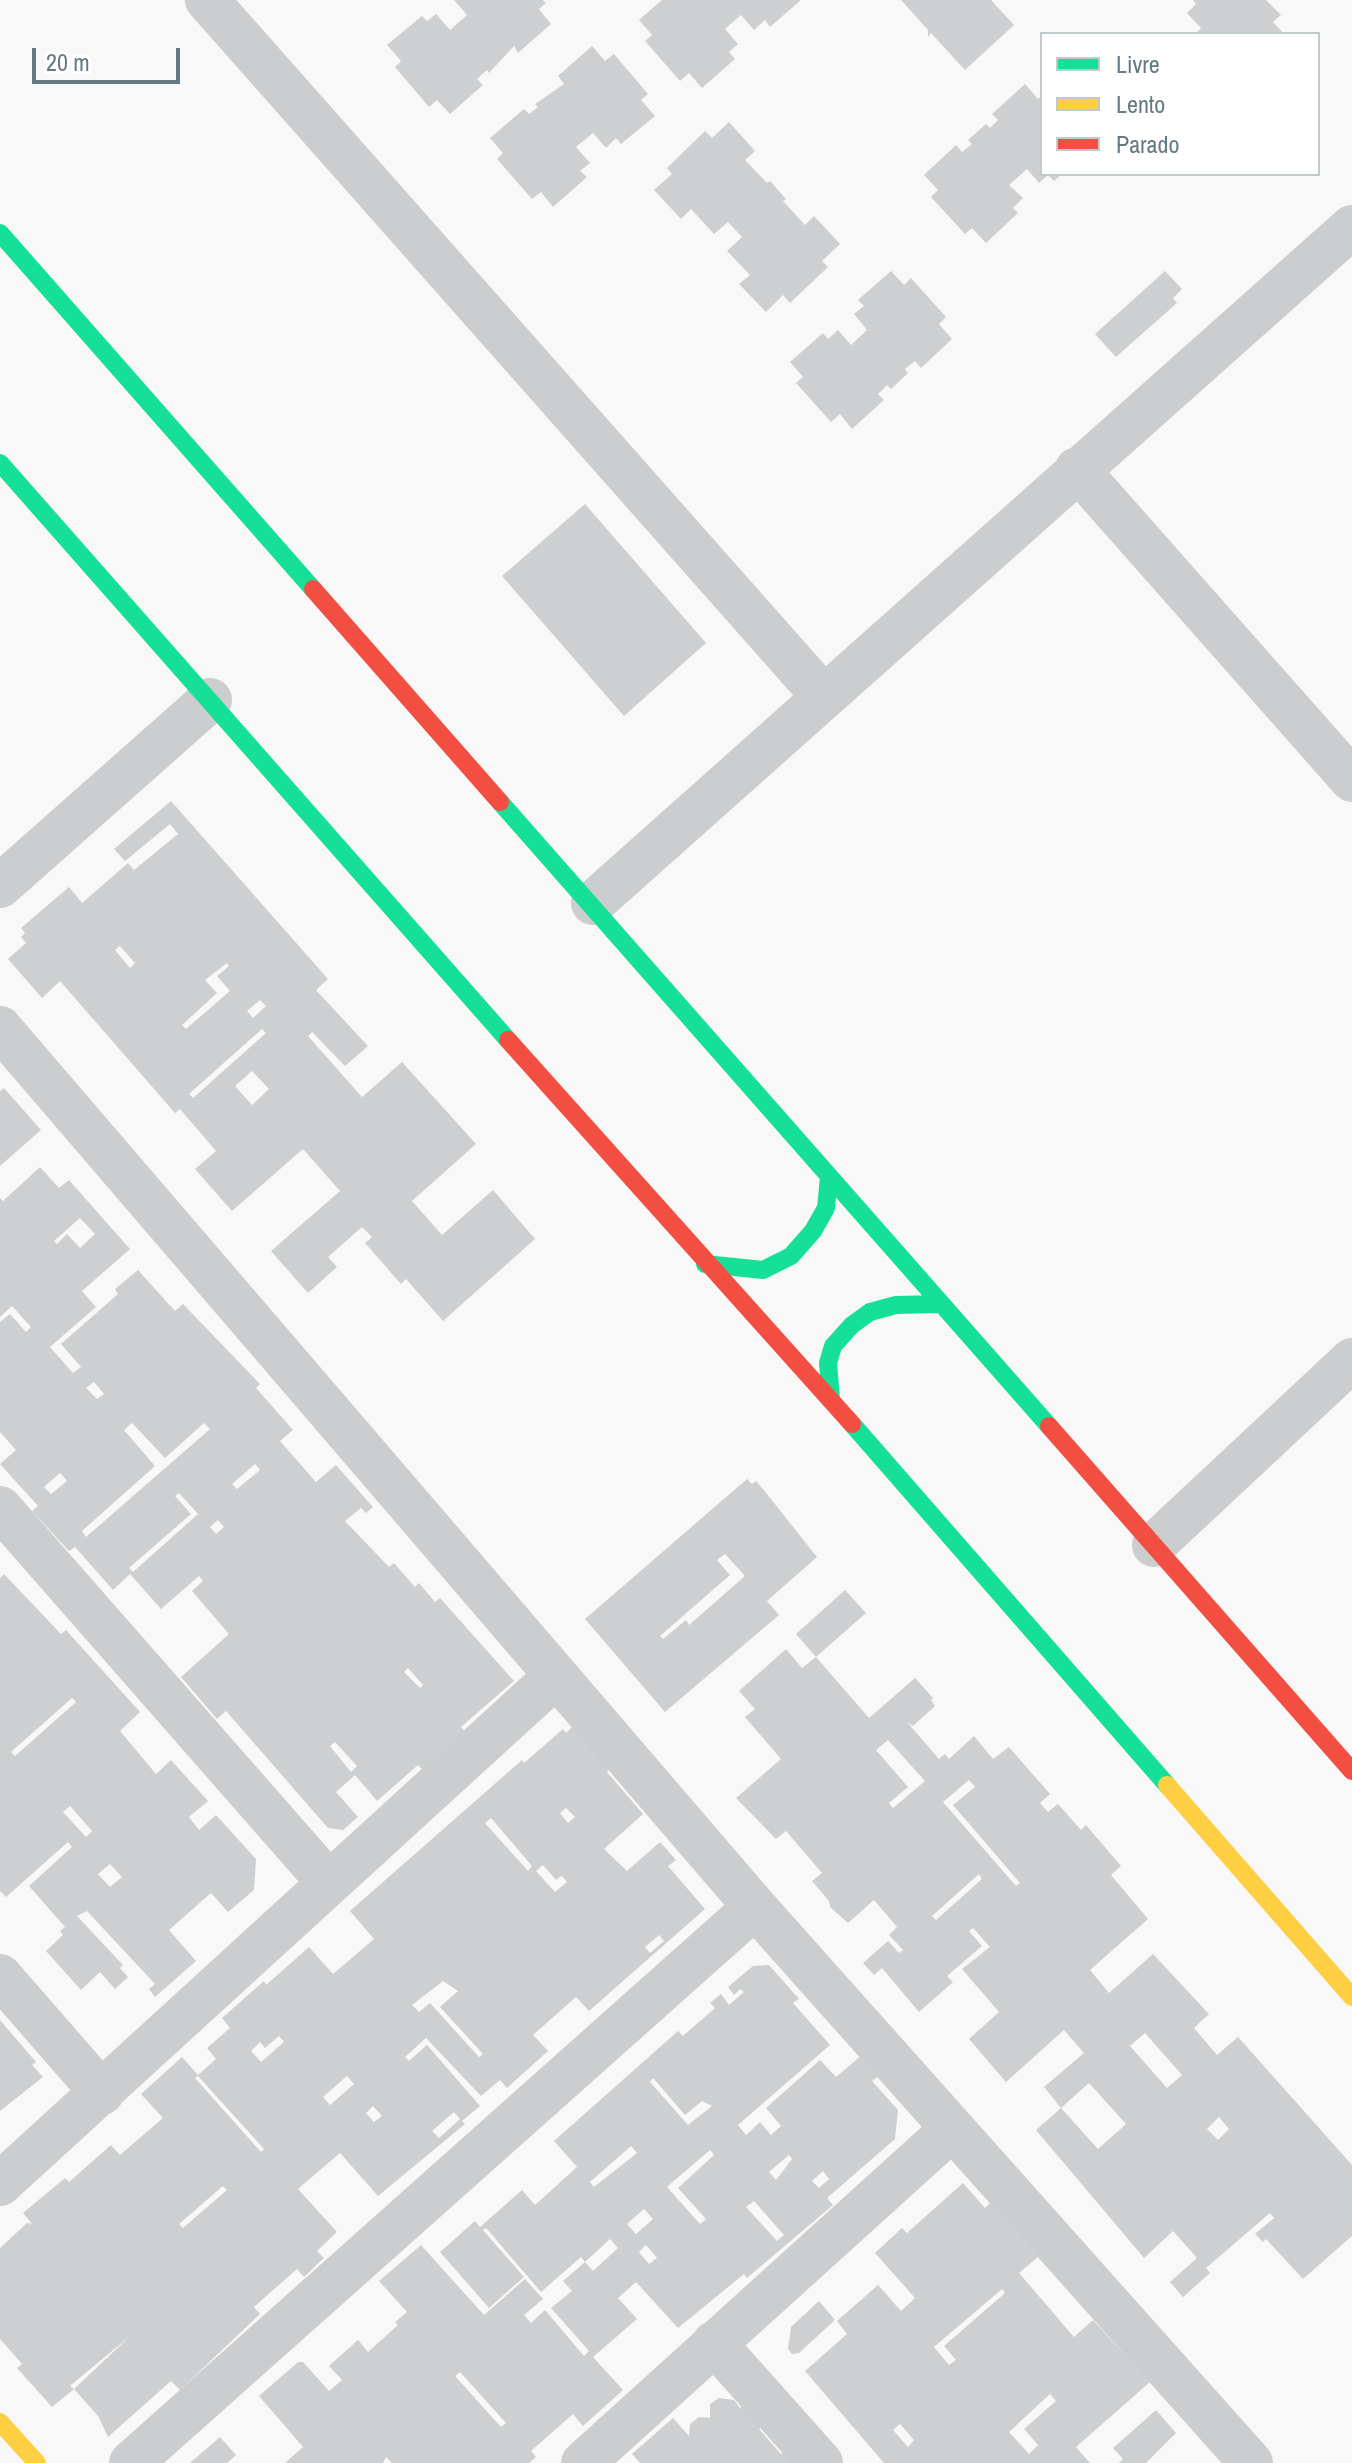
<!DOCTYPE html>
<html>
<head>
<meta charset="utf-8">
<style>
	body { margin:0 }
	#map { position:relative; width:1352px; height:2463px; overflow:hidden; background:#f8f8f8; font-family:"Archivo Narrow",sans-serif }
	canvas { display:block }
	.legend { position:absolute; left:1040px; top:32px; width:280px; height:144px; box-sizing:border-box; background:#fff; border:2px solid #c1cacd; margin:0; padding:10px 14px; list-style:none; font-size:24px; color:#657a82 }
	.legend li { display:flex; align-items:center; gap:16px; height:40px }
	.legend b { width:40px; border:2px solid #c1cacd }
	.scale { position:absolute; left:32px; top:48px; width:148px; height:36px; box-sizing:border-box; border:4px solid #657a82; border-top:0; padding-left:10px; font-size:24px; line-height:28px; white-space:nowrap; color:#657a82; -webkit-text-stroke:6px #fff; paint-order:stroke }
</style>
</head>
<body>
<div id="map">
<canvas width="1352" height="2463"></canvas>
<ul class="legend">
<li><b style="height:10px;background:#16e098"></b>Livre</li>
<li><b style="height:10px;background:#ffcf43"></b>Lento</li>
<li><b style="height:10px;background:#f24e42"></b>Parado</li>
</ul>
<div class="scale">20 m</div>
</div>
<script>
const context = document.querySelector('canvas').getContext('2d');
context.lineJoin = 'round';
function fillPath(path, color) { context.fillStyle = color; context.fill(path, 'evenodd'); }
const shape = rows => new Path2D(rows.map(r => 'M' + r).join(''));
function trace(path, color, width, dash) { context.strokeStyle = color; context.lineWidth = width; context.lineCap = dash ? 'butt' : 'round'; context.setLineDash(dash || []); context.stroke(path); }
const building = shape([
	[454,0,543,0,546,3,539,9,551,24,518,53,514,46,489,73,487,70,477,79,483,85,450,114,437,100,429,107,395,67,401,61,387,45,422,16,427,21,436,14,450,30,467,15],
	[662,0,801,0,770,27,765,20,754,30,741,15,725,29,738,44,729,52,735,59,702,88,689,73,680,81,645,41,652,35,639,20],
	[901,0,991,0,1014,25,965,70,931,33,928,37,928,30],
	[1193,0,1266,0,1281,15,1273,22,1284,34,1195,34,1201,28,1187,13,1196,4],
	[592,46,605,61,614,54,648,94,641,100,655,116,621,144,616,138,606,148,593,133,576,147,590,163,580,171,587,177,553,207,541,192,532,199,497,159,503,153,490,138,524,109,529,114,538,107,535,104,564,84,558,76],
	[1025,84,1038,99,1042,95,1042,174,1062,174,1054,181,1048,175,1039,183,1027,169,1009,185,1023,198,1013,208,1018,213,986,243,972,228,965,234,931,197,938,190,924,175,956,145,962,152,972,144,968,140,986,124,990,128,998,120,992,114],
	[729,122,755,151,745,160,767,183,770,181,786,199,783,201,805,225,814,216,840,244,822,261,828,267,790,303,783,295,766,312,739,284,750,275,727,251,742,237,728,222,714,234,691,209,681,219,654,190,672,174,667,168,705,131,712,138],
	[891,271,904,285,911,278,946,317,939,324,952,339,921,368,915,361,905,369,908,373,891,389,887,385,878,394,884,400,852,429,840,414,831,422,796,383,803,377,790,362,823,333,828,339,838,330,851,345,867,330,854,314,864,306,858,300],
	[1165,271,1182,289,1173,298,1177,303,1116,357,1095,334],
	[585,504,706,643,624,716,502,576],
	[171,801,328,979,316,990,368,1046,345,1066,312,1032,308,1036,362,1097,402,1062,476,1144,412,1201,442,1235,493,1190,535,1239,443,1321,406,1279,401,1284,365,1243,372,1237,362,1227,328,1257,337,1267,308,1293,271,1251,340,1191,303,1149,232,1211,195,1169,216,1151,180,1109,175,1113,60,981,42,998,8,959,26,943,21,937,25,933,21,928,69,887,82,903,128,863,134,870,178,834,170,824,125,861,114,849],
	[120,946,135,963,130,968,115,950],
	[227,963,229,966,217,976,230,991,186,1029,182,1025,217,993,205,980],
	[260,1000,266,1006,253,1018,247,1011],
	[262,1029,266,1033,193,1098,189,1094],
	[252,1071,269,1089,252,1105,235,1086],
	[4,1088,41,1130,0,1166,0,1091],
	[40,1167,59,1188,69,1180,130,1249,82,1291,96,1307,50,1347,73,1373,81,1367,61,1344,118,1294,115,1289,138,1270,175,1311,183,1304,260,1384,256,1388,293,1430,280,1441,316,1482,336,1465,373,1507,366,1513,361,1508,345,1521,389,1567,394,1563,415,1587,419,1583,435,1602,440,1598,514,1681,461,1727,468,1735,424,1771,418,1765,377,1801,355,1775,336,1792,358,1817,343,1830,328,1828,226,1711,217,1719,181,1677,229,1634,192,1591,203,1581,199,1576,161,1609,130,1574,113,1590,75,1547,69,1551,32,1511,38,1506,0,1464,16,1450,0,1432,0,1322,10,1314,26,1332,31,1327,12,1306,0,1317,0,1198,3,1201],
	[80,1218,95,1234,80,1248,67,1234,57,1244,54,1241],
	[94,1382,104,1394,97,1399,86,1388],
	[132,1423,165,1458,204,1423,210,1429,86,1537,82,1531,155,1466,124,1430],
	[255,1464,260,1470,237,1489,232,1484],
	[60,1473,67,1481,51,1494,44,1487],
	[179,1493,198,1514,133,1572,129,1568,191,1514,175,1496],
	[218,1520,224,1527,216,1534,210,1527],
	[408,1668,423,1685,420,1688,404,1672],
	[335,1742,357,1766,351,1772,330,1746],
	[747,1479,752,1484,756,1481,767,1494,817,1557,767,1601,779,1615,665,1712,585,1619],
	[725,1554,745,1576,689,1625,686,1620,663,1639,660,1636,730,1575,717,1560],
	[4,1574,61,1634,66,1630,140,1712,120,1731,156,1774,171,1760,208,1801,189,1817,199,1830,216,1815,256,1859,254,1890,228,1912,211,1893,169,1930,196,1961,155,1997,149,1989,155,1984,87,1911,77,1916,123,1965,120,1968,128,1977,115,1989,100,1972,81,1990,46,1951,63,1935,60,1931,65,1927,29,1886,72,1847,68,1842,6,1897,0,1891,0,1578],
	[72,1698,76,1702,15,1756,11,1752],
	[70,1806,92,1831,86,1837,63,1812],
	[110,1864,122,1877,110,1887,98,1874],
	[845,1590,866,1613,816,1657,796,1634],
	[786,1649,802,1668,816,1657,869,1718,915,1678,933,1698,931,1700,935,1706,913,1726,907,1722,939,1759,945,1754,949,1759,974,1736,993,1759,1009,1747,1050,1794,1040,1803,1048,1812,1058,1804,1081,1830,1086,1825,1121,1866,1111,1875,1148,1919,1090,1970,1109,1993,1153,1954,1209,2014,1194,2028,1217,2055,1238,2037,1352,2165,1352,2236,1303,2279,1266,2239,1263,2242,1255,2234,1274,2218,1270,2213,1206,2268,1210,2273,1183,2297,1170,2282,1197,2258,1173,2231,1144,2258,1036,2130,1061,2108,1044,2087,1084,2053,1064,2030,1006,2082,969,2039,999,2012,962,1969,990,1947,973,1928,969,1931,982,1946,947,1976,953,1982,919,2012,882,1968,874,1975,863,1963,888,1941,899,1953,903,1950,889,1935,897,1927,874,1900,848,1923,830,1907,829,1901,812,1881,822,1873,786,1831,776,1839,736,1798,781,1759,745,1717,755,1709,739,1691],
	[888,1740,925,1781,893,1808,889,1803,908,1787,876,1750],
	[969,1780,975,1787,953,1805,1020,1883,1016,1886,943,1802],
	[979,1874,982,1879,936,1920,932,1916],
	[1145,2033,1182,2075,1167,2088,1130,2046],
	[1089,2083,1126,2124,1098,2149,1061,2108],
	[1219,2117,1229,2129,1218,2140,1207,2129],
	[573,1726,610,1768,607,1772,643,1814,604,1849,627,1871,660,1842,676,1860,668,1866,705,1909,589,2011,576,1997,533,2035,548,2051,507,2088,500,2080,481,2096,426,2038,405,2057,409,2061,427,2045,480,2106,462,2121,465,2124,378,2196,340,2153,298,2189,337,2232,317,2251,324,2258,304,2277,297,2269,254,2307,260,2314,180,2390,171,2381,108,2437,98,2416,74,2389,130,2336,70,2386,74,2389,52,2407,17,2368,22,2364,0,2339,0,2248,27,2223,32,2224,23,2213,65,2178,69,2182,111,2145,120,2155,163,2118,141,2094,182,2057,198,2075,216,2059,207,2048,230,2028,222,2018,264,1981,266,1985,309,1947,333,1974,374,1939,350,1911,522,1760,524,1763,563,1729,566,1733],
	[566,1808,575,1817,568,1823,560,1813],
	[491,1818,532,1866,528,1871,485,1823],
	[543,1865,556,1880,562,1876,567,1882,555,1892,536,1871],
	[659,1935,664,1941,650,1953,645,1947],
	[443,1981,458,1991,440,2007,483,2054,479,2057,430,2003,419,2012,412,2005],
	[279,2036,284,2042,261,2062,251,2051,260,2042,265,2048],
	[198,2076,264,2149,261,2152,195,2078],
	[347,2076,354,2084,330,2105,323,2097],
	[373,2106,382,2116,374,2122,366,2113],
	[454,2112,460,2119,439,2138,432,2131],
	[223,2186,227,2190,183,2228,179,2224],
	[769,1965,799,1999,793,2003,830,2045,738,2125,746,2135,760,2122,771,2135,781,2126,766,2108,820,2060,836,2077,862,2055,880,2075,872,2081,898,2110,895,2139,827,2198,833,2205,747,2278,744,2274,678,2328,636,2282,618,2298,637,2319,593,2357,623,2390,583,2426,573,2414,531,2451,536,2457,529,2463,392,2463,386,2457,383,2463,285,2463,303,2447,259,2396,298,2362,303,2362,329,2391,342,2380,329,2366,358,2340,368,2352,398,2325,395,2322,407,2312,379,2281,421,2245,484,2315,525,2279,543,2299,524,2315,531,2323,545,2310,584,2356,589,2351,551,2308,572,2291,563,2281,585,2262,593,2271,618,2248,610,2239,585,2262,581,2257,541,2292,486,2228,483,2230,524,2277,489,2308,440,2252,475,2221,480,2227,522,2190,535,2205,577,2167,554,2141,678,2031,683,2036,715,2008,710,2003,721,1994,729,2005,744,1992,740,1989,734,1995,728,1987,753,1966],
	[653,2078,685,2115,702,2101,712,2106,688,2125,650,2082],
	[631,2146,637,2153,594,2187,590,2182],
	[710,2150,714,2155,678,2188,706,2219,700,2224,667,2187],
	[789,2155,792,2159,776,2180,769,2172],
	[823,2171,829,2179,819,2188,812,2181],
	[754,2201,784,2235,777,2241,746,2207],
	[644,2209,653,2219,636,2234,627,2224],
	[646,2245,657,2258,649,2264,639,2252],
	[460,2372,506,2423,501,2427,455,2376],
	[0,2020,36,2062,32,2065,43,2077,0,2111],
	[963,2183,985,2208,990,2203,1038,2257,1019,2273,1074,2337,1093,2320,1150,2382,1076,2447,1090,2463,884,2463,805,2371,847,2334,837,2321,878,2285,901,2311,915,2298,875,2253,902,2228,907,2233],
	[1002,2289,1005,2293,944,2346,956,2360,949,2365,934,2347],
	[1050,2394,1056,2401,1024,2429,1038,2445,1029,2454,1009,2432],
	[900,2424,914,2440,908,2447,893,2430],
	[819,2301,835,2320,799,2353,792,2354,788,2349,791,2327],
	[719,2398,734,2400,740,2408,747,2403,768,2422,759,2429,781,2454,790,2447,804,2463,640,2463,632,2454,673,2418,689,2436,690,2424,699,2417,710,2418,710,2404],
	[1156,2410,1176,2433,1146,2463,1119,2463,1123,2459,1113,2448],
	[220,2437,236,2455,227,2463,190,2463]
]);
const street = shape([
	[207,0,823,696],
	[1077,469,1352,780],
	[0,886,210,700],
	[593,903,1352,227],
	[0,1028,755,1907,1251,2463],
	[0,1508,329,1883],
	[1154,1545,1352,1360],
	[0,1976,102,2093],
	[0,2184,556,1676],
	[714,2343,821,2463],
	[131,2463,755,1907],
	[583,2463,951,2130]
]);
const fast = shape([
	[0,233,313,589],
	[0,463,508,1040],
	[500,802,1049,1426],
	[705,1264,763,1270,791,1256,813,1231,826,1208,829,1177],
	[831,1400,828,1363,833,1346,852,1325,870,1312,896,1305,941,1304],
	[852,1424,1167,1785]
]);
const slow = shape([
	[1167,1785,1352,1997],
	[0,2422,37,2463]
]);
const jam = shape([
	[313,589,500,802],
	[508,1040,852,1424],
	[1049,1426,1352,1771]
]);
fillPath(building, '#cdcfd0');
trace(street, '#cbcdce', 44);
trace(fast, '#16e098', 18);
trace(slow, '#ffcf43', 18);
trace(jam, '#f24e42', 18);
</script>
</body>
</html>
